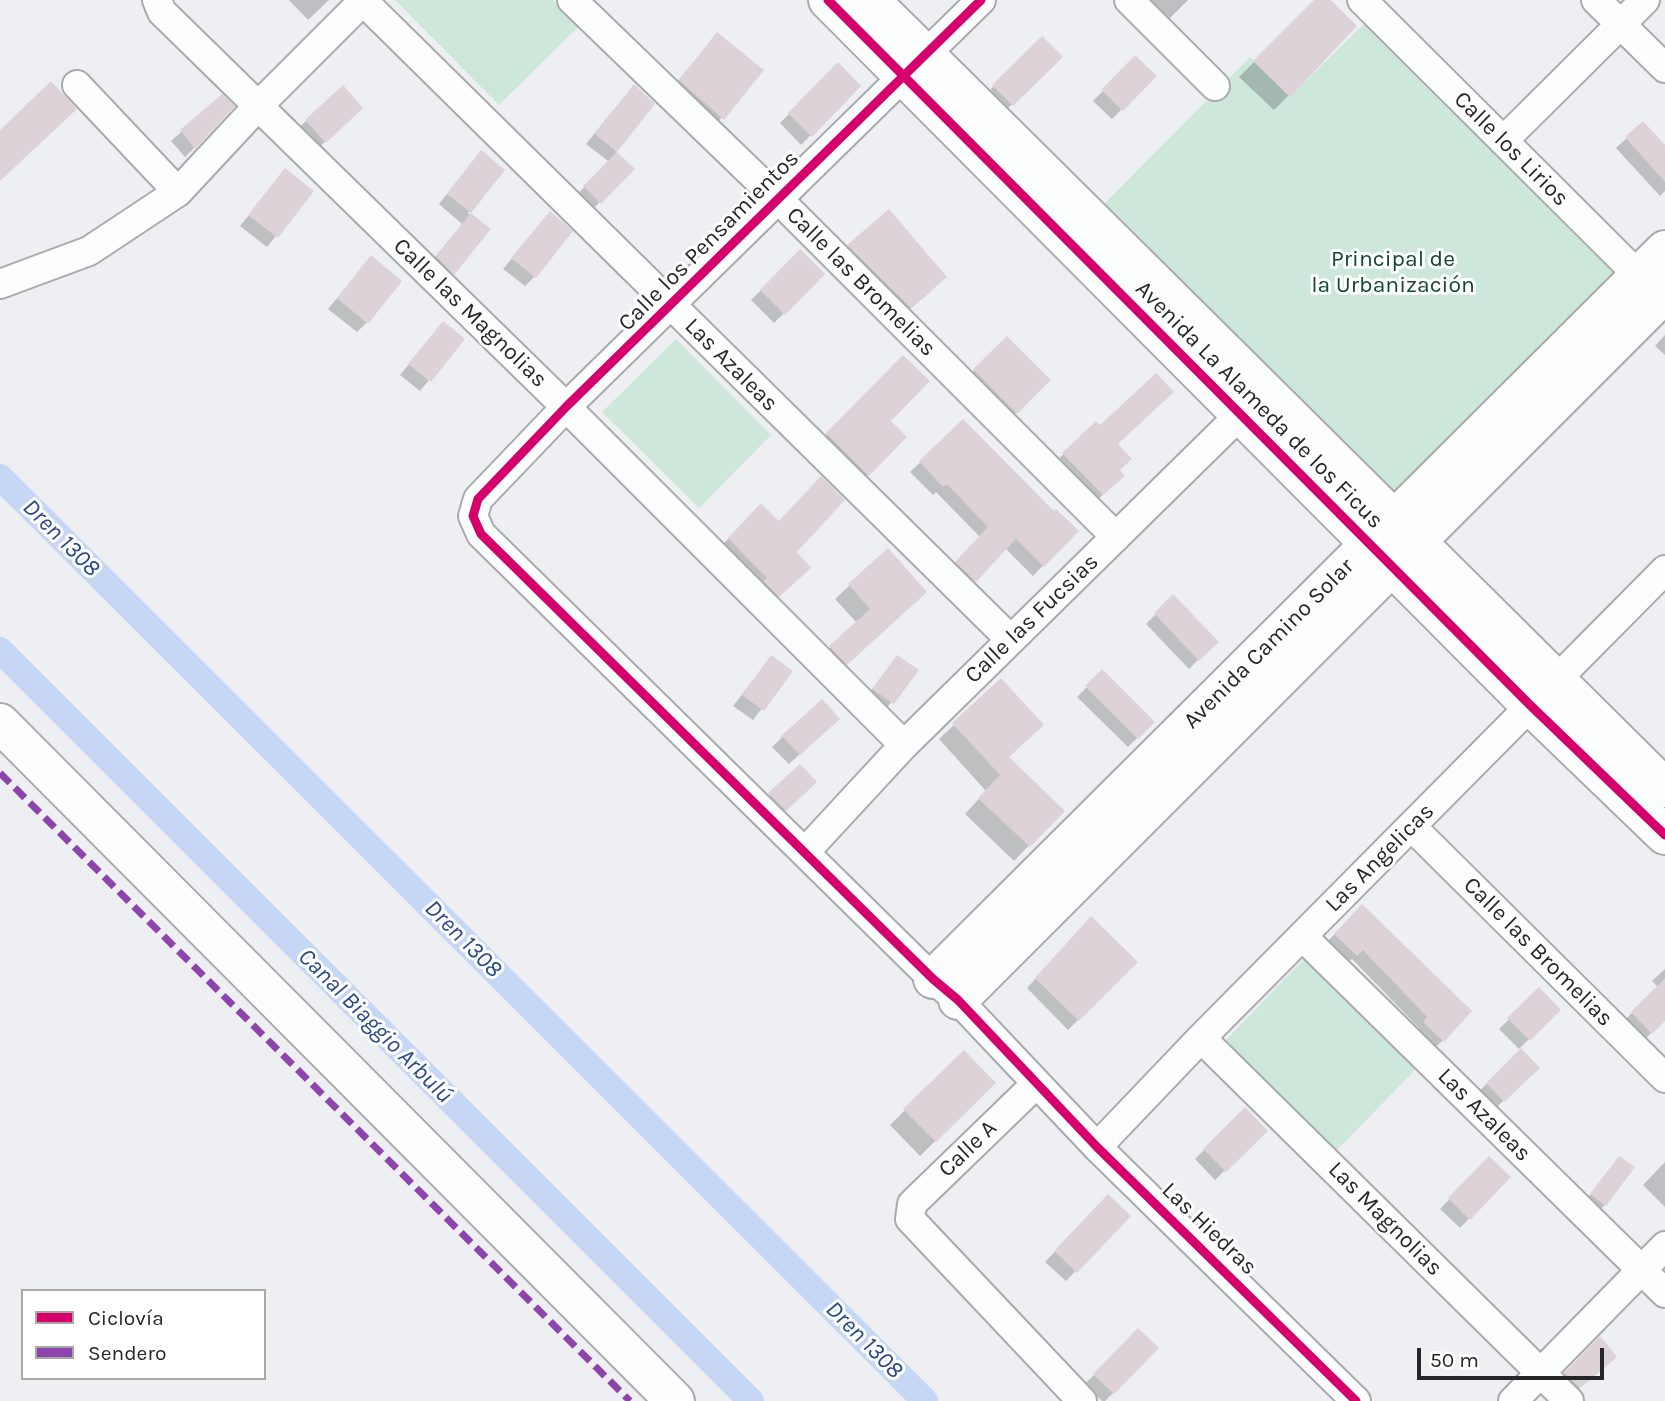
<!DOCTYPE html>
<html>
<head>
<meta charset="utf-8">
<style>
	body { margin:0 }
	#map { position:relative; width:1665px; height:1401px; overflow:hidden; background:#edeff2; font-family:Karla,sans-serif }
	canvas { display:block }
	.legend { position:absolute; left:21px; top:1289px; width:245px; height:91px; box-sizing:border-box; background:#fff; border:2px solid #a8a8a9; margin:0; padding:9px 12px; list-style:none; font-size:21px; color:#252627 }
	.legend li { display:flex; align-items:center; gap:14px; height:35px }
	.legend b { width:35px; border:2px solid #a8a8a9 }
	.scale { position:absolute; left:1417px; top:1348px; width:187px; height:32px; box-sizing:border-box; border:4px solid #252627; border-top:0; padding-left:9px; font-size:21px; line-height:24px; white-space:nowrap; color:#252627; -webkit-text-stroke:5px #fff; paint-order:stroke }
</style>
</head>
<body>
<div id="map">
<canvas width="1665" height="1401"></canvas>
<ul class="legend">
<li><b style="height:9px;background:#d6006c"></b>Ciclovía</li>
<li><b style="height:9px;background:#8e44ad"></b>Sendero</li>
</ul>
<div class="scale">50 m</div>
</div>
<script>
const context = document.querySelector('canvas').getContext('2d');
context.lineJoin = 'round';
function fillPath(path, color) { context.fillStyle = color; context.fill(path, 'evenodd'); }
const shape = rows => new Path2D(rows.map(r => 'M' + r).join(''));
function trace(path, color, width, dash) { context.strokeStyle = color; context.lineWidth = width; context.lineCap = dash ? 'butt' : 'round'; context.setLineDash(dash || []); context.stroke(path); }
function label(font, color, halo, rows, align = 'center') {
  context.font = font + ' Karla,sans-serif'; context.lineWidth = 6; context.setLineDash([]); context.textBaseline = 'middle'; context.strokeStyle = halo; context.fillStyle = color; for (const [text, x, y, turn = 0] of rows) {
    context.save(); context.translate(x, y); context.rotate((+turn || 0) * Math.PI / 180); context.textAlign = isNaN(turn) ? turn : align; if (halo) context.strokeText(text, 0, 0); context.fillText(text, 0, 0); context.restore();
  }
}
const green = shape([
	[395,0,553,0,579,26,499,105],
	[1366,22,1621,274,1393,501,1102,206,1250,57,1290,96],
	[676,339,771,435,699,508,602,412],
	[1306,957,1418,1067,1337,1150,1225,1041]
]);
const shadow = shape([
	[289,0,329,0,308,20],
	[1147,0,1188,0,1162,26],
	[1316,0,1329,0,1289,95,1274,110,1239,77],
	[717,35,761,70,708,134,665,96],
	[1042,38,1060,57,1002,114,984,96],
	[1135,58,1154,76,1112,119,1093,101],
	[838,65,859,86,801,145,780,123],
	[222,96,194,148,185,157,171,141],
	[625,96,653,104,615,152,632,169,590,212,575,197,608,161,586,144],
	[352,117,315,151,296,130,306,121],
	[1643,123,1665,148,1665,191,1660,196,1616,148],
	[472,162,502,170,468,213,488,229,444,283,427,267,462,224,439,204],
	[285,171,312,192,267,247,240,226],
	[550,213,534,277,525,286,503,269],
	[849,246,930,292,895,322,834,261],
	[800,251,823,274,774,323,751,300],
	[371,258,367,322,357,332,328,309],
	[443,323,463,339,420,391,400,375],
	[1665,335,1665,355,1655,346],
	[1007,338,1049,380,1001,427,959,385],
	[903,357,888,421,905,437,855,488,814,447],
	[963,421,1054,514,1077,531,1033,576,1005,548,965,590,947,572,980,537,936,492,933,495,910,472],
	[1096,423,1116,444,1117,470,1113,485,1093,504,1053,464],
	[761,506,799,577,769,605,719,548],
	[888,550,911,605,832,677,816,661,857,623,835,599],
	[1173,597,1216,642,1189,669,1146,624],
	[771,657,790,671,753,720,733,706],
	[897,657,916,670,883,713,864,699],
	[1102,672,1153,722,1128,747,1077,697],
	[821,701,828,729,789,764,772,747],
	[954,725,1007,758,1062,811,1014,861,965,814,986,791,939,739],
	[800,767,805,792,775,819,760,804],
	[1362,906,1443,1040,1433,1050,1415,1033,1419,1028,1352,959,1346,964,1325,944],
	[1082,928,1136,962,1068,1030,1027,988],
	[1665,969,1665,1019,1642,1042,1622,1023,1658,987,1652,981],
	[1539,990,1558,1010,1519,1049,1537,1067,1494,1110,1477,1093,1521,1051,1499,1029],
	[964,1052,994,1083,920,1156,890,1125],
	[1245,1110,1265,1131,1215,1180,1195,1159],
	[1489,1158,1509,1177,1460,1228,1440,1209],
	[1620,1158,1605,1205,1595,1214,1582,1205],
	[1665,1162,1665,1207,1643,1185],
	[1108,1196,1128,1216,1066,1281,1045,1262],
	[1138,1330,1157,1348,1105,1401,1102,1401,1085,1384],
	[1600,1339,1605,1367,1569,1397,1556,1383]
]);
const canal = shape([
	[0,477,925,1401],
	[0,650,751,1401]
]);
const building = shape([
	[1314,0,1331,0,1357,26,1290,97,1253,61],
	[717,32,764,70,724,120,679,80],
	[1042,36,1063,57,1013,106,992,85],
	[1135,55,1157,76,1123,111,1101,90],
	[838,62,861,86,812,137,788,113],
	[51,81,77,109,0,181,0,130],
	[634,84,655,104,617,152,595,134],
	[343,85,363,108,326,143,305,120],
	[222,94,235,106,195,149,180,130],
	[1643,121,1665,145,1665,182,1625,137],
	[481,150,505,170,471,213,447,194],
	[617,152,635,169,601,204,583,186],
	[285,168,314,191,278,238,248,215],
	[889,209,947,277,911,308,847,245],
	[550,211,573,231,536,278,511,258],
	[471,213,491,229,454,275,436,256],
	[800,249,825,274,785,315,760,290],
	[371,255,402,281,368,324,337,298],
	[443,321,465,339,431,382,408,364],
	[1007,336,1051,380,1017,414,973,369],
	[903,355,930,381,891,421,907,437,869,476,826,433],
	[1156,373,1174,392,1118,444,1132,459,1120,470,1125,476,1103,495,1062,453,1096,421,1100,425],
	[963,419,1054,511,1056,509,1079,531,1044,567,1016,539,976,582,955,562,988,527,947,484,943,487,919,461],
	[821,476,845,500,797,552,811,568,779,597,763,581,767,578,728,538,761,503,779,521],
	[888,548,927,592,847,665,829,646,870,609,848,584],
	[1173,594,1219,642,1199,661,1154,613],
	[771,655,793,671,764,711,742,695],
	[897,655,919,670,894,704,872,689],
	[1102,669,1155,722,1138,739,1085,686],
	[1001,678,1044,725,1009,757,1065,811,1030,847,978,798,1000,775,952,723],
	[822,699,840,719,800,755,784,738,779,738],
	[800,764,817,782,786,811,768,793],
	[1362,904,1472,1011,1444,1042,1423,1022,1427,1017,1363,950,1357,956,1334,934],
	[1091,916,1138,962,1079,1021,1035,978],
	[1665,978,1665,1021,1652,1034,1631,1012],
	[1539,987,1561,1010,1530,1041,1507,1018],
	[1521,1048,1540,1068,1504,1102,1486,1083],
	[964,1050,996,1083,936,1142,903,1109],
	[1245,1107,1268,1131,1226,1172,1203,1149],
	[1489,1156,1511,1177,1470,1220,1448,1198],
	[1619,1156,1635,1167,1606,1206,1590,1194],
	[1108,1194,1131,1216,1077,1273,1054,1251],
	[1138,1328,1159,1348,1114,1394,1093,1374],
	[1600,1336,1617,1357,1580,1388,1564,1373]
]);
const street = shape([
	[157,0,162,12,566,407,904,745],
	[572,0,778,199,1116,537],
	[981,0,566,407,478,499,473,516,481,534,933,979,958,1000,1097,1147,1356,1401],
	[1129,0,1215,86],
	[1362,0,1651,288],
	[1596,0,1665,68],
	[363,1,1011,640],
	[77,85,178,192],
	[1503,141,1645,0],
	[0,284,89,251,178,192,258,106,364,0],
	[1411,826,1665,1078],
	[805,852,904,745,1255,400],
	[1302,936,1665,1293],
	[1201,1038,1569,1401],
	[1036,1084,912,1204,910,1219,1082,1401],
	[1097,1147,1201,1038,1665,570],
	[1513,1401,1665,1246]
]);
const secondary = shape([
	[828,0,1530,705,1665,835],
	[870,0,1665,788],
	[0,723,675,1401],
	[933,979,1665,250],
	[958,1000,1665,293]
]);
const quiet = shape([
	[0,773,630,1401]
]);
const cycleway = shape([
	[828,0,1530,705,1665,835],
	[981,0,566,407,478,499,473,516,481,534,933,979,958,1000,1097,1147,1356,1401]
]);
const streetNames = [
	["Calle los Lirios",1511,149,45],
	["Calle los Pensamientos",709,241,-45],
	["Calle las Bromelias",861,282,45],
	["Calle las Magnolias",470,313,44],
	["Las Azaleas",731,365,45],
	["Avenida La Alameda de los Ficus",1259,405,45],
	["Calle las Fucsias",1032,619,-44],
	["Avenida Camino Solar",1269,644,-45],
	["Las Angelicas",1380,858,-45],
	["Calle las Bromelias",1538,952,45],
	["Las Azaleas",1484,1115,45],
	["Calle A",968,1149,-44],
	["Las Magnolias",1385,1219,45],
	["Las Hiedras",1209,1229,44]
];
const parkNames = [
	["Principal de",1393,259],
	["la Urbanización",1393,285]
];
const waterNames = [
	["Dren 1308",61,538,45],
	["Dren 1308",463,939,45],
	["Canal Biaggio Arbulú",375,1026,45],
	["Dren 1308",864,1340,45]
];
fillPath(green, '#cee7db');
fillPath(shadow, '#0003');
trace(canal, '#c6d7f6', 26);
fillPath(building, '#ded2d9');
trace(street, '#a9aaac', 32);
trace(secondary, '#a9aaac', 42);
trace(street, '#fcfdfd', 28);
trace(secondary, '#fcfdfd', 38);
trace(quiet, '#8e44ad', 7, [14, 7]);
trace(cycleway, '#d6006c', 9);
label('23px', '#252627', '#fff', streetNames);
label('23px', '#144731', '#fff', parkNames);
label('italic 24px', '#2b4988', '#fff', waterNames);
</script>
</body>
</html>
